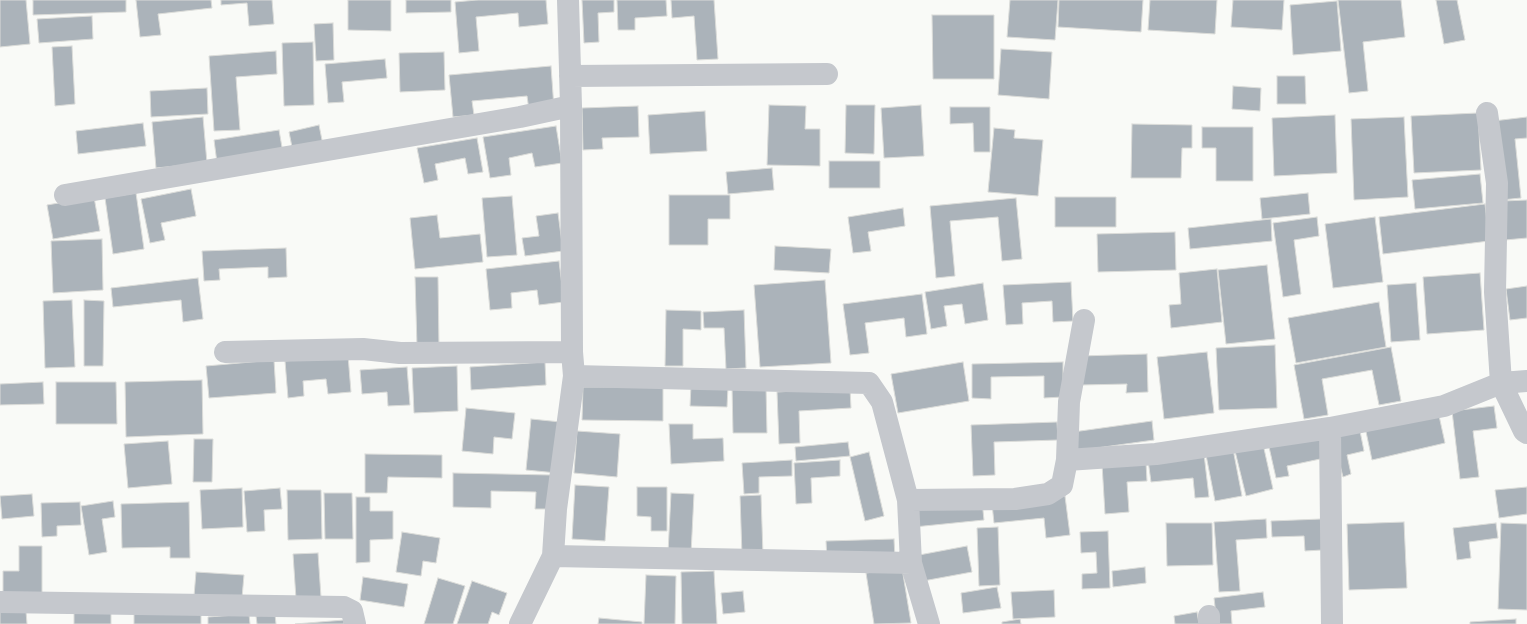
<!DOCTYPE html>
<html>
<head>
<meta charset="utf-8">
<style>
	body { margin:0 }
	canvas { display:block; background:#f9faf7 }
</style>
</head>
<body>
<canvas width="1527" height="624"></canvas>
<script>
const context = document.querySelector('canvas').getContext('2d');
context.lineJoin = 'round';
function fillPath(path, color) { context.fillStyle = color; context.fill(path, 'evenodd'); }
const shape = rows => new Path2D(rows.map(r => 'M' + r).join(''));
function trace(path, color, width, dash) { context.strokeStyle = color; context.lineWidth = width; context.lineCap = dash ? 'butt' : 'round'; context.setLineDash(dash || []); context.stroke(path); }
const building = shape([
	[0,0,26,0,30,44,0,47,0,0],
	[33,0,126,0,126,12,33,15,33,0],
	[136,0,211,0,212,8,158,14,161,35,140,37,136,0],
	[221,0,272,0,274,24,249,26,247,3,221,5,221,0],
	[348,0,391,0,391,31,348,30,348,0],
	[406,0,451,0,451,12,406,13,406,0],
	[477,0,546,0,548,24,519,27,518,13,476,17,479,51,459,53,455,2,477,0],
	[582,0,614,0,614,12,598,13,599,42,584,43,582,0],
	[617,0,666,0,667,16,635,18,635,30,618,30,617,0],
	[671,0,714,0,718,59,697,60,694,16,672,18,671,0],
	[1010,0,1058,0,1055,40,1007,37,1010,0],
	[1059,0,1143,0,1141,32,1058,27,1059,0],
	[1150,0,1217,0,1215,34,1148,30,1150,0],
	[1233,0,1284,0,1282,30,1231,27,1233,0],
	[1338,0,1401,0,1405,37,1363,42,1368,91,1349,93,1338,0],
	[1436,0,1457,0,1465,40,1444,44,1436,0],
	[1337,1,1341,51,1293,55,1290,5,1337,1],
	[932,15,994,15,994,79,933,79,932,15],
	[92,16,93,39,39,43,37,19,92,16],
	[333,23,334,60,316,61,314,24,333,23],
	[313,42,314,105,284,106,282,43,313,42],
	[72,46,75,104,55,106,52,47,72,46],
	[1001,49,1052,52,1049,99,998,95,1001,49],
	[276,51,277,74,236,77,240,130,214,131,209,56,276,51],
	[444,52,445,90,400,92,399,53,444,52],
	[385,59,387,78,342,82,344,102,328,103,325,64,385,59],
	[551,66,554,108,529,110,527,96,472,101,474,115,453,117,449,75,551,66],
	[1277,76,1305,76,1306,104,1277,104,1277,76],
	[1233,86,1261,88,1260,111,1232,109,1233,86],
	[207,88,208,114,151,117,150,91,207,88],
	[769,105,806,106,805,129,820,129,820,166,767,165,769,105],
	[846,105,875,105,874,154,845,153,846,105],
	[921,105,924,156,884,158,881,108,921,105],
	[638,106,639,137,602,138,603,149,583,150,582,108,638,106],
	[950,107,990,107,990,152,974,152,973,123,950,124,950,107],
	[705,111,707,151,650,154,648,115,705,111],
	[1478,113,1481,170,1414,173,1411,116,1478,113],
	[1335,115,1337,173,1274,176,1272,118,1335,115],
	[203,117,207,163,156,168,152,122,203,117],
	[1404,117,1408,197,1354,200,1351,119,1404,117],
	[1527,117,1527,138,1515,139,1521,198,1501,200,1493,121,1527,117],
	[143,123,146,146,78,154,76,131,143,123],
	[1132,124,1192,125,1192,148,1182,148,1181,178,1131,178,1132,124],
	[319,125,323,145,293,152,289,132,319,125],
	[556,126,562,163,535,167,532,153,509,158,511,175,490,178,483,137,556,126],
	[1202,127,1253,127,1253,181,1216,181,1216,148,1202,148,1202,127],
	[994,128,1015,130,1014,138,1043,140,1038,196,988,192,994,128],
	[279,130,283,153,217,163,214,140,279,130],
	[477,138,483,172,468,174,465,158,435,164,438,180,424,183,417,148,477,138],
	[829,161,880,161,880,188,829,188,829,161],
	[772,168,774,190,728,194,726,172,772,168],
	[1480,174,1483,203,1415,209,1412,180,1480,174],
	[191,189,196,216,161,223,165,240,150,243,141,199,191,189],
	[136,193,144,249,113,254,105,198,136,193],
	[1308,193,1310,214,1262,219,1260,198,1308,193],
	[669,195,730,195,730,219,708,219,708,245,669,245,669,195],
	[512,196,517,255,487,257,482,198,512,196],
	[94,197,100,231,53,239,47,205,94,197],
	[1055,197,1116,197,1116,227,1055,227,1055,197],
	[1016,198,1022,259,1002,261,998,217,950,221,955,276,936,278,930,206,1016,198],
	[1527,200,1527,238,1505,240,1503,201,1527,200],
	[1485,204,1489,241,1383,254,1379,217,1485,204],
	[903,208,905,226,868,232,871,251,853,253,848,217,903,208],
	[558,213,563,251,525,256,522,238,539,236,536,216,558,213],
	[437,215,440,238,480,234,483,262,415,269,410,218,437,215],
	[1317,217,1319,236,1294,240,1301,294,1283,297,1273,223,1317,217],
	[1375,217,1383,282,1333,288,1325,224,1375,217],
	[1271,219,1272,241,1190,249,1188,228,1271,219],
	[1175,232,1176,270,1098,272,1097,234,1175,232],
	[102,239,103,290,53,293,51,241,102,239],
	[775,246,831,249,829,273,774,270,775,246],
	[286,248,287,277,268,278,268,267,219,269,220,280,204,281,202,251,286,248],
	[559,261,564,302,539,305,537,290,511,293,512,308,490,310,486,269,559,261],
	[1267,265,1275,339,1226,344,1218,270,1267,265],
	[1217,269,1222,322,1171,328,1169,305,1181,304,1179,273,1217,269],
	[1480,273,1484,330,1427,334,1423,277,1480,273],
	[415,277,438,277,439,347,417,347,415,277],
	[198,278,203,319,183,322,181,300,113,307,111,288,198,278],
	[825,280,831,363,760,367,754,285,825,280],
	[1071,282,1073,321,1053,322,1052,301,1022,303,1023,324,1006,325,1003,285,1071,282],
	[983,283,988,320,965,324,962,304,944,306,947,326,931,329,925,292,983,283],
	[1416,283,1420,340,1391,342,1387,285,1416,283],
	[1527,286,1527,318,1510,320,1506,289,1527,286],
	[922,294,927,334,906,337,904,318,865,323,869,353,850,355,843,304,922,294],
	[72,300,75,367,45,368,43,301,72,300],
	[84,300,104,301,103,366,84,366,84,300],
	[1379,302,1386,347,1296,363,1288,318,1379,302],
	[666,310,701,311,701,330,683,329,683,366,665,366,666,310],
	[744,310,746,368,726,369,724,328,704,328,703,312,744,310],
	[1275,345,1277,408,1219,410,1216,348,1275,345],
	[1391,347,1401,401,1379,405,1372,370,1322,379,1328,415,1304,419,1294,365,1391,347],
	[1207,352,1214,413,1164,419,1157,357,1207,352],
	[1147,354,1148,392,1126,393,1127,384,1081,385,1080,356,1147,354],
	[348,355,351,392,328,394,326,379,303,381,304,396,288,398,285,361,348,355],
	[274,360,276,393,209,398,206,366,274,360],
	[545,362,546,385,471,390,470,367,545,362],
	[963,362,969,401,898,413,891,374,963,362],
	[1063,362,1063,397,1044,398,1044,376,991,377,991,399,972,398,972,364,1063,362],
	[457,366,458,411,414,413,412,368,457,366],
	[407,367,410,405,388,406,387,392,362,394,360,370,407,367],
	[202,380,203,434,126,437,125,382,202,380],
	[43,382,44,404,0,405,0,384,43,382],
	[56,382,116,382,117,424,56,424,56,382],
	[691,385,728,387,727,407,690,406,691,385],
	[766,386,767,433,733,433,732,387,766,386],
	[583,387,663,387,663,421,582,420,583,387],
	[850,388,851,408,799,411,800,443,779,444,777,392,850,388],
	[1494,406,1497,428,1473,431,1479,477,1460,479,1452,411,1494,406],
	[466,408,515,413,512,439,494,437,493,454,462,451,466,408],
	[1438,411,1445,443,1372,460,1365,427,1438,411],
	[531,419,561,422,557,473,526,470,531,419],
	[1152,421,1154,440,1075,451,1073,432,1152,421],
	[1057,422,1058,440,994,442,995,475,973,476,971,425,1057,422],
	[669,424,693,424,693,439,723,438,724,461,671,464,669,424],
	[577,431,620,434,617,477,574,473,577,431],
	[1360,431,1364,451,1347,455,1351,474,1343,477,1333,437,1360,431],
	[1320,436,1325,458,1287,466,1289,476,1276,478,1269,447,1320,436],
	[194,439,213,439,212,482,193,482,194,439],
	[168,441,172,484,128,488,124,444,168,441],
	[848,442,850,456,796,461,795,447,848,442],
	[1263,444,1273,489,1246,496,1235,451,1263,444],
	[1233,449,1242,496,1215,501,1206,455,1233,449],
	[869,452,884,516,865,521,850,457,869,452],
	[365,454,442,455,442,478,388,477,387,493,365,493,365,454],
	[1204,454,1209,497,1195,498,1193,478,1151,482,1148,460,1204,454],
	[792,460,792,476,759,477,759,493,744,494,742,463,792,460],
	[840,460,840,476,811,478,812,503,796,504,794,463,840,460],
	[1146,462,1147,481,1127,482,1129,512,1105,514,1102,464,1146,462],
	[453,473,551,475,550,509,535,509,536,492,491,491,491,508,453,507,453,473],
	[575,485,609,487,605,541,572,539,575,485],
	[637,487,667,487,667,531,651,531,651,517,637,516,637,487],
	[1527,487,1527,514,1499,518,1495,490,1527,487],
	[242,488,243,527,202,529,200,490,242,488],
	[280,488,282,509,264,510,265,531,247,532,244,491,280,488],
	[287,490,321,490,322,539,288,540,287,490],
	[324,493,352,493,353,539,325,539,324,493],
	[671,493,694,494,691,554,668,553,671,493],
	[32,494,34,516,2,519,0,496,32,494],
	[761,495,763,555,742,556,740,496,761,495],
	[1065,496,1070,535,1046,538,1044,518,994,523,992,504,1065,496],
	[356,497,370,497,370,511,393,511,393,539,370,540,370,562,356,563,356,497],
	[113,501,115,517,102,519,107,552,89,555,81,506,113,501],
	[982,501,984,520,914,527,913,509,982,501],
	[80,502,81,525,57,526,57,536,42,537,41,503,80,502],
	[189,502,190,558,170,558,170,547,122,548,121,504,189,502],
	[1266,519,1267,538,1236,540,1240,591,1219,592,1214,522,1266,519],
	[1321,519,1322,550,1305,551,1304,536,1272,537,1271,521,1321,519],
	[1404,522,1407,588,1349,590,1347,524,1404,522],
	[1166,523,1212,523,1213,565,1167,566,1166,523],
	[1496,523,1498,538,1469,542,1471,558,1457,560,1453,528,1496,523],
	[1501,523,1527,524,1527,610,1498,609,1501,523],
	[998,527,1000,585,979,586,977,528,998,527],
	[1108,531,1110,588,1082,589,1082,574,1097,573,1096,552,1081,553,1080,532,1108,531],
	[402,532,440,538,436,563,423,561,421,576,396,572,402,532],
	[894,539,895,558,827,561,826,541,894,539],
	[19,546,42,546,42,594,3,594,3,571,19,571,19,546],
	[967,546,972,572,923,581,919,555,967,546],
	[318,553,321,597,296,599,293,554,318,553],
	[1145,567,1146,583,1113,587,1112,571,1145,567],
	[902,568,911,623,874,624,866,573,902,568],
	[714,571,717,624,682,624,681,572,714,571],
	[196,572,244,575,242,598,194,596,196,572],
	[646,575,676,576,675,624,644,624,646,575],
	[363,577,408,584,404,607,360,600,363,577],
	[438,578,465,586,453,624,424,624,438,578],
	[472,581,507,593,499,615,492,612,488,624,457,624,472,581],
	[997,587,1001,608,963,613,961,593,997,587],
	[1054,590,1055,617,1013,619,1011,592,1054,590],
	[743,591,745,612,723,614,721,593,743,591],
	[1263,592,1265,607,1231,611,1232,624,1217,624,1214,598,1263,592],
	[26,611,27,624,0,624,0,612,26,611],
	[111,611,111,624,74,624,74,613,111,611],
	[1197,612,1199,624,1175,624,1174,616,1197,612],
	[134,613,201,613,201,624,134,624,134,613],
	[249,614,250,624,208,624,208,617,249,614],
	[275,614,276,624,257,624,256,616,275,614],
	[599,618,642,622,642,624,598,624,599,618],
	[1020,619,1021,624,1002,624,1002,622,1020,619],
	[1516,619,1516,624,1470,624,1470,622,1516,619],
	[344,620,344,624,295,624,344,620]
]);
const minor = shape([
	[570,76,827,74],
	[1487,113,1497,183,1495,292,1501,383,1524,431,1527,433],
	[65,195,520,117,571,106],
	[225,352,363,349,400,353,572,352],
	[574,376,869,383,882,402,908,500,911,563,929,624],
	[1330,428,1332,624],
	[1067,460,1156,454,1330,428,1444,406,1501,383,1527,381],
	[908,500,1015,499,1048,494,1062,485,1067,460,1069,402,1084,320],
	[553,556,911,563],
	[0,602,344,607,352,611,355,624],
	[1209,616,1209,624],
	[520,624,553,556,556,509,574,376,572,352,571,106,568,0]
]);
fillPath(building, '#abb3ba');
trace(building, '#dbdcd9', 1);
trace(minor, '#c5c8cd', 22);
</script>
</body>
</html>
